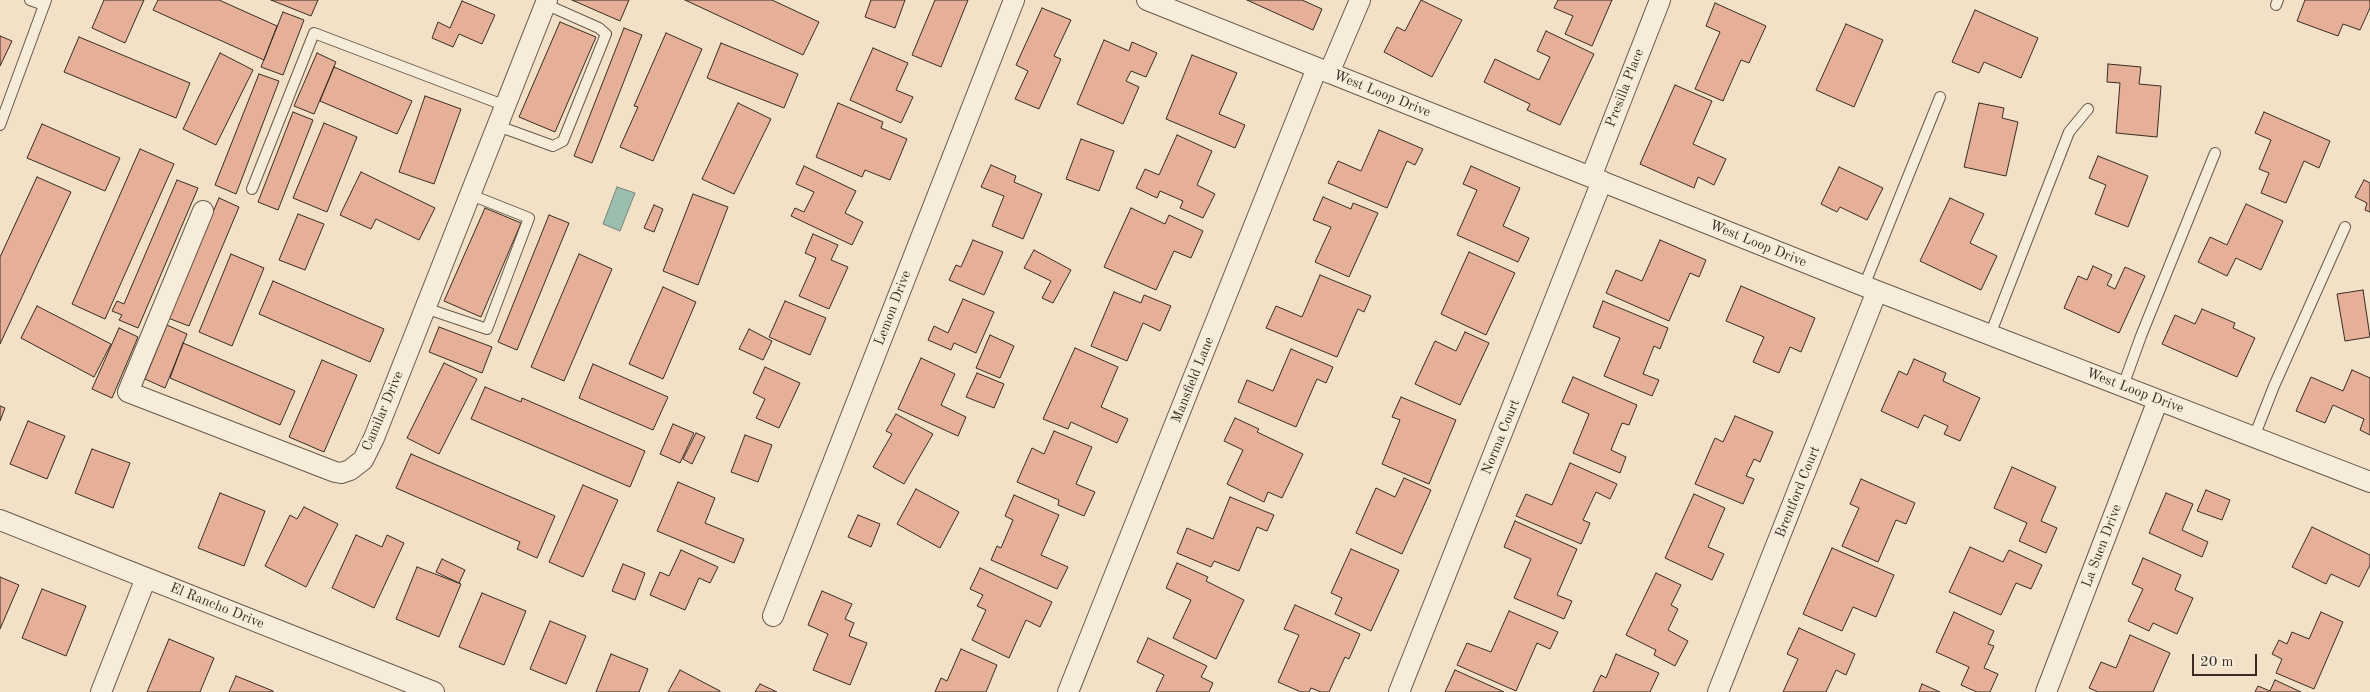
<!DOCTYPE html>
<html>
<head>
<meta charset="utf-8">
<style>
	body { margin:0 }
	#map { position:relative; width:2370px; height:692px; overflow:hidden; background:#f2e1c6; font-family:"Old Standard TT",serif }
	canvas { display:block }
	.scale { position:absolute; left:2192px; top:654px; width:65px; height:22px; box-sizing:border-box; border:2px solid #382c24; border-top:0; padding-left:6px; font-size:15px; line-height:18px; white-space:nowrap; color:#382c24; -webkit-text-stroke:4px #f7ecda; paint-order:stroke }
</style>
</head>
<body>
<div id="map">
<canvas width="2370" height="692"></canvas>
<div class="scale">20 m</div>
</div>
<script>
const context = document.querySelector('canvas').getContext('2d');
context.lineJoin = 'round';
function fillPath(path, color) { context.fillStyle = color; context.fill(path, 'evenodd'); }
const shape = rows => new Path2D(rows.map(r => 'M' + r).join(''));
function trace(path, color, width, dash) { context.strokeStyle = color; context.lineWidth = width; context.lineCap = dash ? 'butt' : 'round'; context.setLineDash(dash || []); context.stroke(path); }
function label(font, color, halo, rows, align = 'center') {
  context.font = font + ' "Old Standard TT",serif'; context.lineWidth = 4.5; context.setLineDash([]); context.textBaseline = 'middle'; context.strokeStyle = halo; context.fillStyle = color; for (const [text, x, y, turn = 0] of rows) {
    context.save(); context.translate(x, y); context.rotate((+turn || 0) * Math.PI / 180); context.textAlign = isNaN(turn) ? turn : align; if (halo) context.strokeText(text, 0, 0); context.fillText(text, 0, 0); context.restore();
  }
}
const water = shape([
	[617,187,635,193,620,231,603,224,617,187]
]);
const building = shape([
	[104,0,144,0,125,43,92,28,104,0],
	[158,0,219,0,277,26,264,60,153,10,158,0],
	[271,0,318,0,311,16,271,0],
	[572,0,629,0,620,21,572,0],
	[685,0,772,0,819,22,803,55,685,0],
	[871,0,905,0,895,28,865,17,871,0],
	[935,0,968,0,941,67,912,55,935,0],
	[1247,0,1302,0,1322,9,1313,30,1247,0],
	[1421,0,1462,20,1432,77,1384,52,1397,27,1405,31,1421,0],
	[1558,0,1612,0,1592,46,1565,34,1573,16,1554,8,1558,0],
	[2305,0,2370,0,2370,8,2360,30,2343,24,2338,36,2297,21,2305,0],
	[462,1,495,15,482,44,459,34,453,47,432,38,438,22,450,28,462,1],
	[1715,3,1766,26,1749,63,1741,60,1723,101,1695,89,1720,32,1706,26,1715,3],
	[1042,8,1071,20,1054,56,1061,59,1039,109,1015,99,1028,71,1016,65,1042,8],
	[1975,10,2038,38,2021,78,1984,62,1979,73,1952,62,1975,10],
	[283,12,304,20,283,75,261,67,283,12],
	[560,22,596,37,555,132,519,117,560,22],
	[1846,24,1883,40,1854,107,1816,90,1846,24],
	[624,28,642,35,592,163,574,156,624,28],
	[1546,31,1594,54,1560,125,1527,110,1530,104,1484,82,1495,59,1539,80,1550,57,1537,51,1546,31],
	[666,33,702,49,653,161,620,147,638,107,634,106,666,33],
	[0,36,12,41,0,66,0,36],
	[79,37,190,83,176,118,64,72,79,37],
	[1104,40,1129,51,1132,42,1157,53,1146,77,1131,71,1126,81,1139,87,1123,124,1077,104,1104,40],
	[721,43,798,74,784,108,707,78,721,43],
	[873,48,908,63,896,90,913,97,901,123,850,100,873,48],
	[220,53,253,70,216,145,183,129,220,53],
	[317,53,336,62,314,114,294,106,317,53],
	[1192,55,1237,73,1219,114,1245,125,1235,148,1166,119,1192,55],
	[2108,64,2141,67,2139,84,2161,86,2157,137,2116,133,2120,83,2107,82,2108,64],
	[334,67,412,101,397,134,320,101,334,67],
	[259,74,279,81,236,194,215,185,259,74],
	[1675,85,1712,101,1693,144,1726,159,1714,185,1698,177,1694,188,1640,164,1675,85],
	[425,96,461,109,434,184,399,172,425,96],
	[738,103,771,119,734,194,702,179,738,103],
	[838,103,883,122,881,128,907,139,890,180,865,170,862,177,816,157,838,103],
	[1979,103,2004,108,2002,118,2018,122,2006,176,1964,167,1979,103],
	[293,112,313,120,278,210,258,202,293,112],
	[2264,112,2330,141,2319,168,2304,161,2286,203,2261,193,2269,173,2259,169,2271,140,2255,133,2264,112],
	[324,123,357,137,327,212,293,198,324,123],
	[42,124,120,158,105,191,27,158,42,124],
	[1379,130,1423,149,1415,165,1407,161,1387,208,1328,183,1338,161,1361,171,1379,130],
	[1177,135,1212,151,1197,185,1215,194,1203,218,1180,208,1183,201,1160,191,1157,198,1136,188,1145,169,1159,175,1177,135],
	[1081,139,1114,151,1099,191,1066,179,1081,139],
	[140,149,174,164,105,319,72,304,140,149],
	[2098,156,2148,176,2128,227,2095,214,2106,185,2089,178,2098,156],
	[991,165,1016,176,1014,182,1042,194,1023,239,992,226,1004,196,981,187,991,165],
	[804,166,856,191,845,213,863,222,852,245,791,216,795,208,804,212,814,192,796,184,804,166],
	[1471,166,1520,188,1503,226,1529,238,1518,262,1457,235,1477,190,1463,184,1471,166],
	[1839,167,1883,188,1867,220,1840,207,1837,212,1821,204,1839,167],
	[361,172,435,208,419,240,376,219,371,229,340,215,361,172],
	[37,177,71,192,0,344,0,257,37,177],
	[177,180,198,188,138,328,119,320,122,315,112,311,117,301,124,304,177,180],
	[2364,180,2370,183,2370,212,2365,210,2367,203,2355,197,2364,180],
	[693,194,728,207,698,285,663,271,693,194],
	[1323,197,1351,209,1353,203,1378,213,1349,277,1315,262,1331,227,1313,220,1323,197],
	[219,198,239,207,189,326,168,318,219,198],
	[1950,198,1984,214,1970,243,1997,256,1981,290,1920,261,1950,198],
	[2246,204,2283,221,2261,270,2236,258,2227,276,2198,262,2210,237,2227,245,2246,204],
	[654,205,663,209,654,232,644,228,654,205],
	[485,208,521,223,481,317,444,301,485,208],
	[1131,208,1165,224,1169,215,1203,231,1191,258,1174,251,1156,290,1104,267,1131,208],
	[298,214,324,224,305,270,279,260,298,214],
	[549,215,569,223,517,350,498,342,549,215],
	[813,234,838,245,831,260,848,267,829,309,799,296,816,258,805,253,813,234],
	[973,240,1003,252,984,295,949,280,956,265,961,267,973,240],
	[1660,240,1706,260,1699,277,1690,273,1669,321,1606,293,1616,270,1642,281,1660,240],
	[1034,250,1071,270,1053,303,1042,298,1051,281,1024,268,1034,250],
	[1469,252,1515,273,1486,335,1441,314,1469,252],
	[231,254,264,268,232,346,199,332,231,254],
	[579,254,612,269,564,381,531,367,579,254],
	[2093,266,2112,275,2107,285,2115,289,2125,267,2145,276,2119,333,2064,308,2078,276,2087,280,2093,266],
	[1320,275,1371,296,1364,312,1358,309,1337,357,1266,328,1276,306,1302,317,1320,275],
	[273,281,384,329,370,362,259,314,273,281],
	[1741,286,1815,318,1801,352,1790,347,1779,373,1753,362,1764,337,1726,321,1741,286],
	[663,287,696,302,663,379,629,364,663,287],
	[2363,290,2370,337,2345,341,2337,294,2363,290],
	[1114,292,1141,303,1144,295,1171,306,1160,331,1143,323,1127,361,1091,346,1114,292],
	[963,299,994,312,976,353,954,343,951,350,928,340,934,326,948,333,963,299],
	[785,301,826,318,810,355,769,337,785,301],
	[1603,301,1668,328,1660,349,1654,346,1643,374,1659,380,1652,396,1604,376,1620,338,1593,327,1603,301],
	[37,306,111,344,94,377,21,338,37,306],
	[2202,309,2235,323,2233,328,2255,338,2237,377,2162,344,2175,315,2195,324,2202,309],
	[167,325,187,334,165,388,145,379,167,325],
	[439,327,492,347,482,373,429,352,439,327],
	[119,328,138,337,112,398,92,389,119,328],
	[749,329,772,341,763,360,739,349,749,329],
	[1465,332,1489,343,1460,405,1415,384,1435,341,1456,351,1465,332],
	[990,335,1014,346,1000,378,976,368,990,335],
	[183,343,295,391,280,425,170,378,183,343],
	[1075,348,1118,367,1101,407,1128,419,1117,443,1071,422,1068,429,1043,419,1075,348],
	[1291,349,1333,367,1326,383,1317,379,1296,427,1238,402,1247,380,1273,391,1291,349],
	[921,358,955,374,941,405,966,417,958,436,898,409,921,358],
	[1914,359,1946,373,1943,381,1980,398,1960,441,1944,434,1948,426,1924,415,1918,428,1881,411,1899,371,1907,375,1914,359],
	[322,360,357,375,324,452,289,437,322,360],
	[444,363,477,379,439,454,407,438,444,363],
	[593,364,668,397,653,430,579,398,593,364],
	[765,367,800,383,779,428,756,418,765,399,753,393,765,367],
	[2352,370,2370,378,2370,435,2360,430,2364,419,2333,405,2325,423,2296,411,2311,377,2343,391,2352,370],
	[977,373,1004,384,994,408,966,397,977,373],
	[1573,377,1637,405,1629,425,1622,423,1611,450,1626,457,1620,473,1573,453,1589,414,1562,402,1573,377],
	[485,387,521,402,522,398,645,451,630,487,471,419,485,387],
	[1401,397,1456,420,1429,484,1382,464,1400,420,1392,417,1401,397],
	[0,406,5,408,0,421,0,406],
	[896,414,933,434,904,484,873,467,892,434,886,431,896,414],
	[1735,416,1773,432,1760,462,1754,459,1746,476,1754,479,1743,504,1695,484,1715,438,1723,442,1735,416],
	[1235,418,1259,429,1257,432,1303,454,1282,498,1268,492,1264,502,1227,484,1243,450,1224,441,1235,418],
	[28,421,65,436,47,479,10,464,28,421],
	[673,424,694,433,680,463,660,454,673,424],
	[1054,431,1092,447,1076,484,1095,492,1084,516,1058,505,1059,500,1017,482,1032,448,1044,454,1054,431],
	[696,433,705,437,692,464,683,459,696,433],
	[745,435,772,445,758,482,731,472,745,435],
	[92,449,130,463,113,508,75,493,92,449],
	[411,454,555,516,537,558,517,549,520,542,396,488,411,454],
	[1570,463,1617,484,1610,499,1596,492,1583,520,1590,523,1581,544,1516,516,1526,494,1552,505,1570,463],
	[2012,467,2056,487,2041,521,2057,528,2046,553,2019,541,2027,523,1994,508,2012,467],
	[1404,478,1431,490,1402,554,1356,533,1376,488,1395,497,1404,478],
	[1861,479,1915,503,1906,524,1896,520,1878,562,1842,546,1859,508,1850,504,1861,479],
	[678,482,715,498,705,523,744,539,734,563,657,531,678,482],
	[583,485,618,500,583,577,549,562,583,485],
	[916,489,959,512,940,548,897,524,916,489],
	[2206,490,2230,500,2222,520,2197,511,2206,490],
	[220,493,265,511,244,566,198,548,220,493],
	[2166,493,2193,504,2182,530,2208,542,2202,557,2149,533,2166,493],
	[1694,494,1725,508,1708,547,1724,554,1712,580,1665,558,1694,494],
	[1014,495,1059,515,1041,555,1068,567,1057,589,991,560,997,546,1001,548,1013,520,1005,516,1014,495],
	[1230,497,1274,515,1267,531,1257,527,1239,571,1214,561,1211,567,1177,553,1187,528,1213,539,1230,497],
	[304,507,338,524,306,587,265,566,290,515,297,519,304,507],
	[858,515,880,524,871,547,848,537,858,515],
	[1515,521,1577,549,1557,595,1572,601,1564,619,1514,598,1531,559,1504,547,1515,521],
	[2312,527,2370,555,2370,565,2359,587,2331,574,2326,584,2292,567,2312,527],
	[356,535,382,547,387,535,404,543,374,608,332,588,356,535],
	[1970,547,2003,562,2009,550,2042,565,2031,589,2016,583,2001,615,1949,592,1970,547],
	[1832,548,1894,575,1876,617,1853,607,1842,631,1803,614,1832,548],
	[1351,549,1399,570,1371,631,1335,614,1342,598,1331,593,1351,549],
	[681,550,718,567,710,583,699,578,685,610,650,595,660,572,669,576,681,550],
	[2143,558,2181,575,2175,590,2193,598,2177,634,2153,623,2149,631,2128,621,2143,589,2132,584,2143,558],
	[442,559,465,570,459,583,436,572,442,559],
	[1177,563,1208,577,1206,581,1244,600,1216,659,1173,638,1191,600,1166,588,1177,563],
	[623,564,645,573,635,600,612,591,623,564],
	[417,567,461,584,439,637,396,619,417,567],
	[980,568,1052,602,1040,627,1026,620,1009,658,972,640,986,610,977,606,983,595,970,589,980,568],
	[1656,573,1681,585,1671,605,1678,609,1668,630,1688,641,1675,666,1654,655,1656,650,1626,635,1656,573],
	[0,577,19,585,0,629,0,577],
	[42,589,86,606,66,656,22,638,42,589],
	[822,591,852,604,845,619,854,623,849,636,867,643,850,685,813,670,828,634,808,625,822,591],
	[482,593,526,611,504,665,459,647,482,593],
	[1295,605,1360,634,1349,659,1345,657,1329,692,1321,692,1311,688,1309,692,1301,692,1278,682,1299,635,1284,629,1295,605],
	[1509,611,1558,632,1550,649,1537,643,1516,691,1457,665,1467,643,1491,652,1509,611],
	[1954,612,1994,631,1988,644,1994,646,1984,668,1998,674,1990,692,1977,692,1961,685,1969,667,1936,652,1954,612],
	[2321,612,2343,622,2314,689,2276,673,2282,659,2272,654,2279,640,2287,644,2292,632,2309,639,2321,612],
	[550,621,586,636,566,684,530,669,550,621],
	[1799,628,1855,654,1846,675,1836,670,1826,692,1783,692,1798,659,1787,654,1799,628],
	[2130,635,2170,653,2153,692,2098,692,2089,688,2101,662,2116,668,2130,635],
	[1148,638,1207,666,1201,677,1213,683,1209,692,1156,692,1164,675,1137,662,1148,638],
	[169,639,214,658,200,692,147,692,169,639],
	[961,649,997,665,986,692,935,692,941,678,947,681,961,649],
	[611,654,648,669,639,692,596,692,611,654],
	[1616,654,1659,673,1650,692,1593,692,1601,675,1606,678,1616,654],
	[680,670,720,691,720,692,668,692,680,670],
	[1455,670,1504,692,1445,692,1455,670],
	[236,676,273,691,273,692,229,692,236,676],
	[2275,680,2301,692,2255,692,2258,686,2270,691,2275,680],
	[760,684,777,692,755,692,760,684],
	[1922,684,1940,692,1919,692,1922,684]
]);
const lane = shape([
	[30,0,44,5],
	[2276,5,2278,0],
	[0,125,46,0],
	[498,126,553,146,563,141,606,34,599,28,545,4],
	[252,189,314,33,506,106],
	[1864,286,1940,97],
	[425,308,487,329,529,218,471,195],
	[1990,335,2069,132,2088,109],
	[2123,386,2141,336,2215,153],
	[2254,437,2274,386,2345,227]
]);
const street = shape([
	[1147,0,1864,286,2370,482],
	[1329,73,1360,0],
	[1591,177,1660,0],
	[203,211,128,392,335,472,341,473,350,470,363,460,374,438,547,0],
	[0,520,434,692],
	[773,616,1014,0],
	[101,692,146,578],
	[1068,692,1317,68],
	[1399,692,1602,181],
	[1718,692,1877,291],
	[2046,692,2158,400]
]);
const streetNames = [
	["Presilla Place",1625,88,-69],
	["West Loop Drive",1382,94,22],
	["West Loop Drive",1758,244,22],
	["Lemon Drive",893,308,-69],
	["Mansfield Lane",1193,380,-68],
	["West Loop Drive",2135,391,21],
	["Camilar Drive",383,411,-67],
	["Norma Court",1501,437,-68],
	["Brentford Court",1798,492,-68],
	["La Suen Drive",2102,546,-69],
	["El Rancho Drive",217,606,22]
];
fillPath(water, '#9cbeaf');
trace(water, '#748477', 1);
fillPath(building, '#e6b098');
trace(building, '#382c24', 1);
trace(lane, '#66594c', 12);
trace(street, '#66594c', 22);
trace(lane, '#f7ecda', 10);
trace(street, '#f7ecda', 20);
label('14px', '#382c24', '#f7ecda', streetNames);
</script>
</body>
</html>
